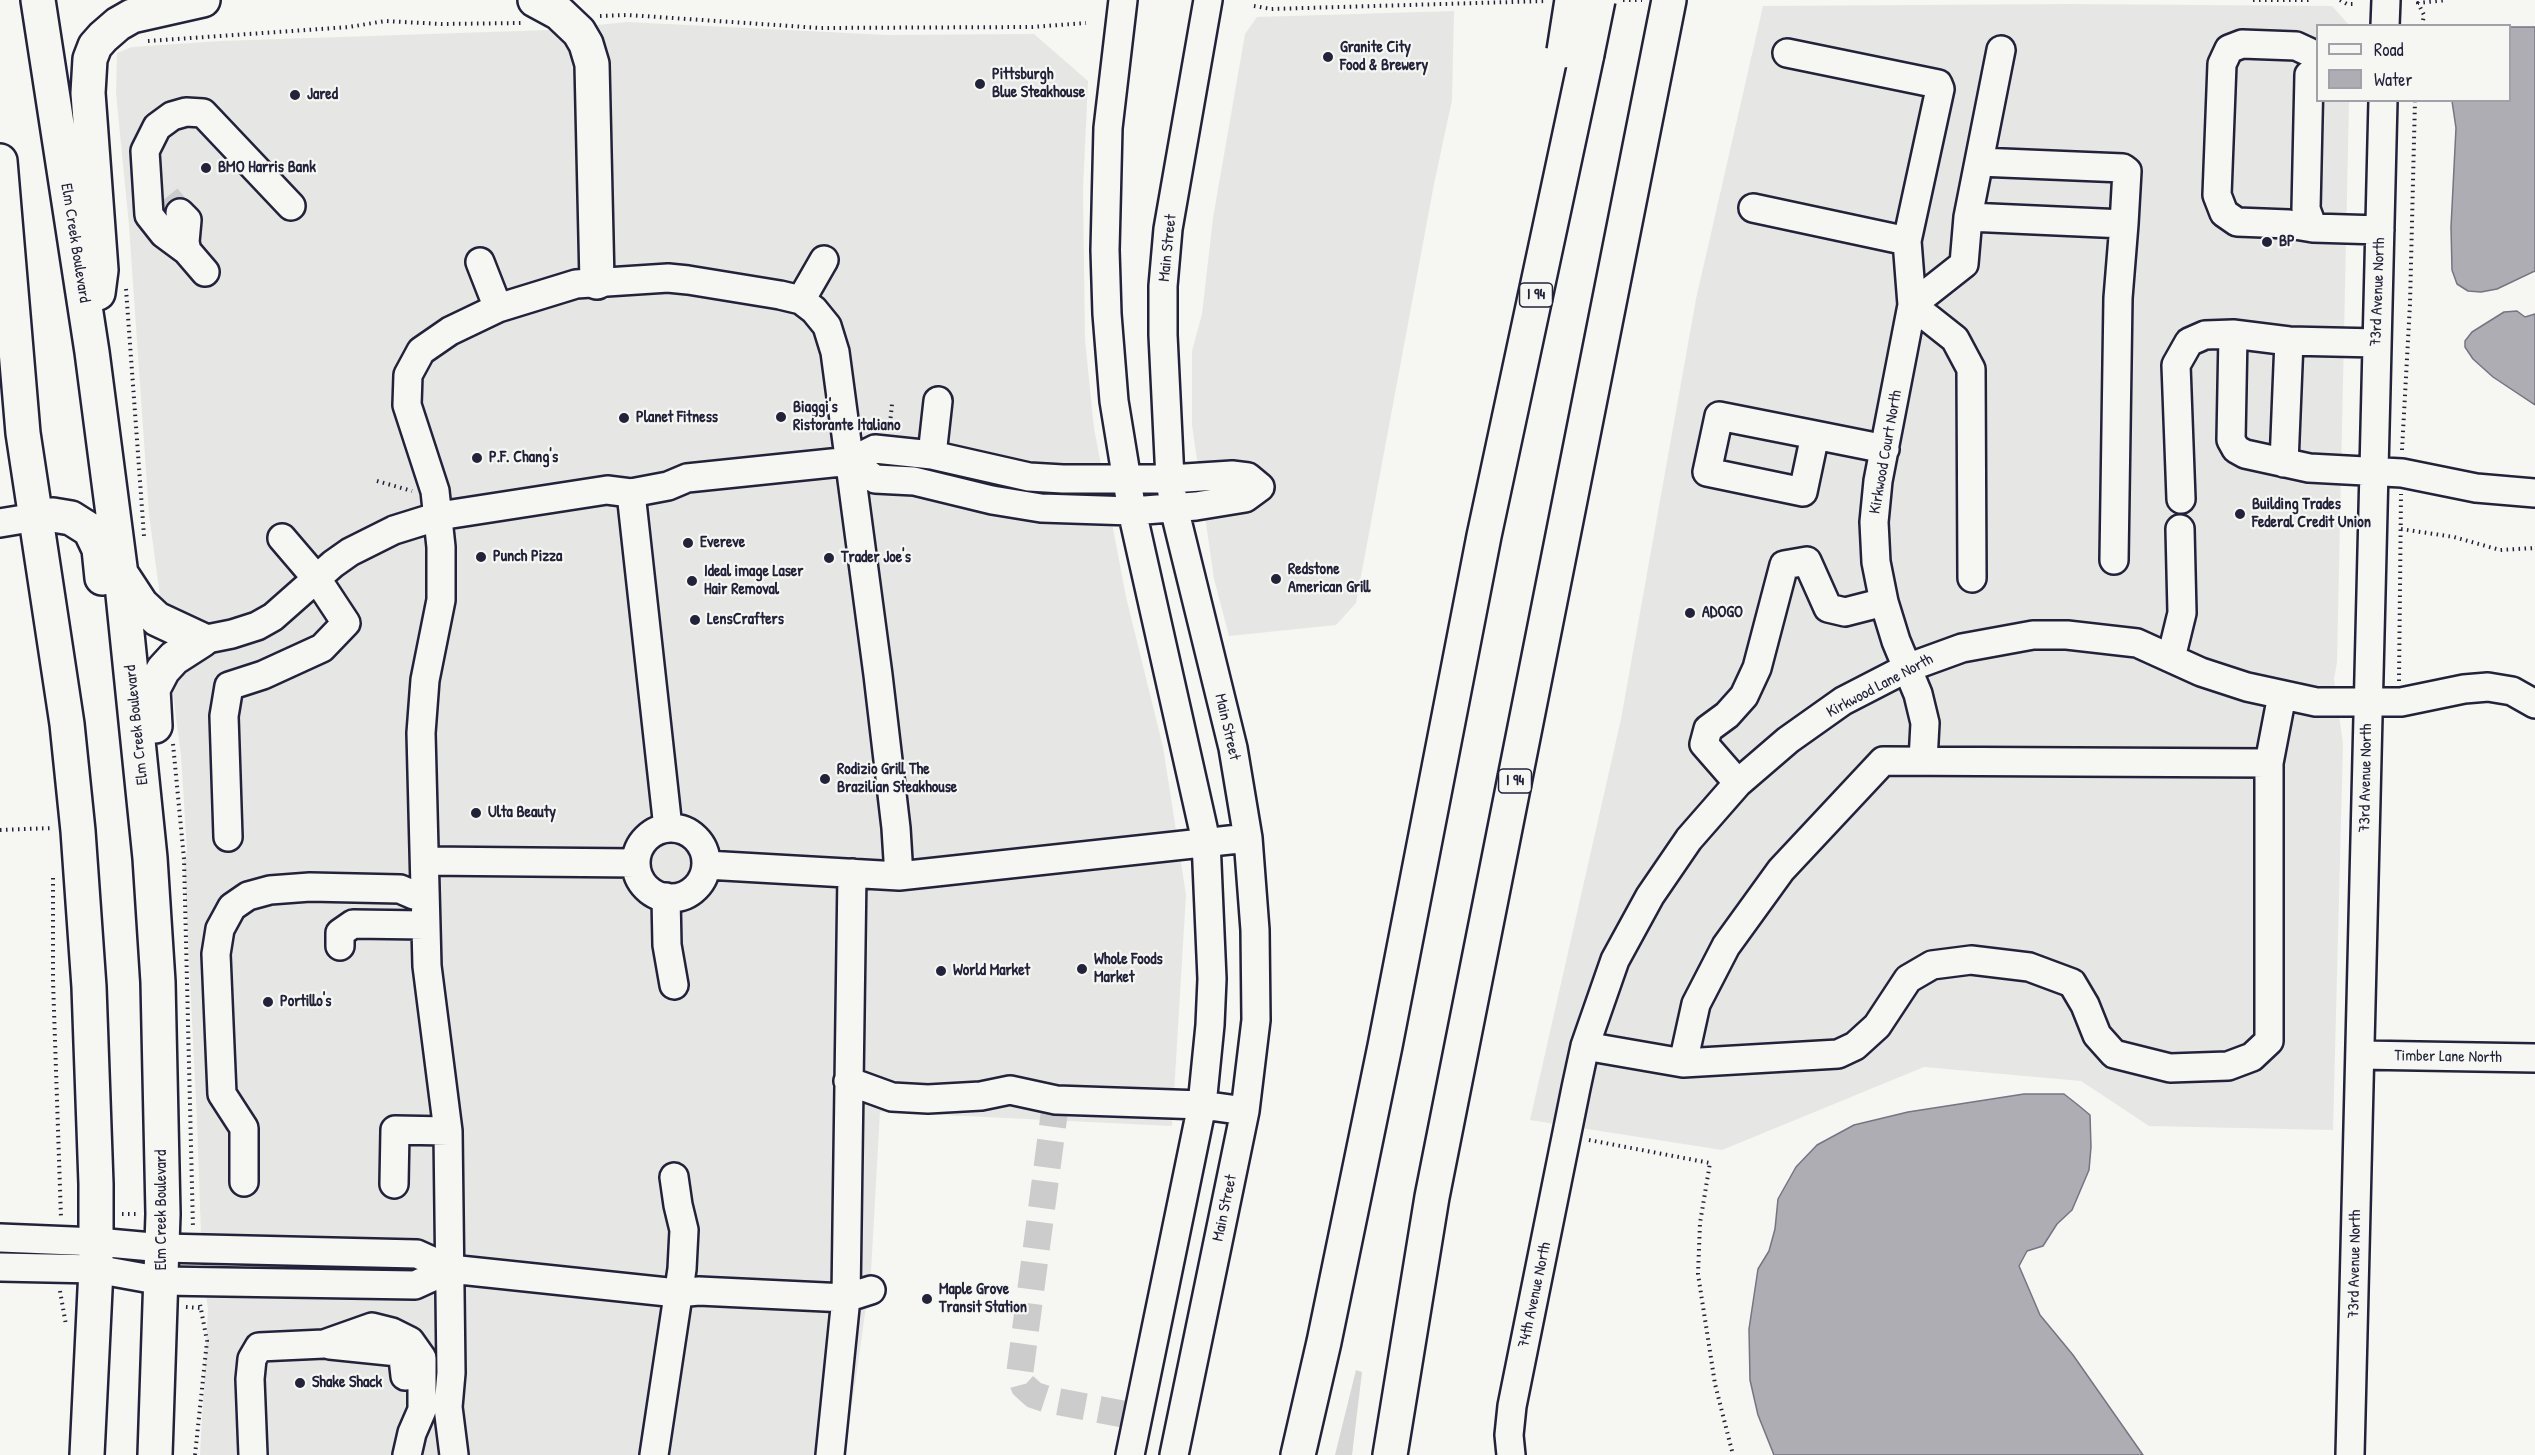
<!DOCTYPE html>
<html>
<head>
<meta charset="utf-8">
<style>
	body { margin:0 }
	#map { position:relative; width:2535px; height:1455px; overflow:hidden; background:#f6f6f2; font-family:"Patrick Hand",sans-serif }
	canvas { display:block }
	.legend { position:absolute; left:2316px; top:24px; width:195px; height:78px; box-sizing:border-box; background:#f6f6f2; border:2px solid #a1a1a9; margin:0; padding:8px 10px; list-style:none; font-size:18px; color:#22223b }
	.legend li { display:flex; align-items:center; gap:12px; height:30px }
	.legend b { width:30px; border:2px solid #a1a1a9 }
</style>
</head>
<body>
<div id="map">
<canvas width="2535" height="1455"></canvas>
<ul class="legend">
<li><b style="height:8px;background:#f6f6f2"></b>Road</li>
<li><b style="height:16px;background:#adadb3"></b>Water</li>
</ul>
</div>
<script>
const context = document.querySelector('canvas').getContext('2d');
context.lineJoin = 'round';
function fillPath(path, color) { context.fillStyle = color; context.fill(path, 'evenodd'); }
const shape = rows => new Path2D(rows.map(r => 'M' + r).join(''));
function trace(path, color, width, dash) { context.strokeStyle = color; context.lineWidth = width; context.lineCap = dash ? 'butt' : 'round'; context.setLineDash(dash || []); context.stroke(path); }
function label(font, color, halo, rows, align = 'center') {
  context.font = font + ' "Patrick Hand",sans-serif'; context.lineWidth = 4.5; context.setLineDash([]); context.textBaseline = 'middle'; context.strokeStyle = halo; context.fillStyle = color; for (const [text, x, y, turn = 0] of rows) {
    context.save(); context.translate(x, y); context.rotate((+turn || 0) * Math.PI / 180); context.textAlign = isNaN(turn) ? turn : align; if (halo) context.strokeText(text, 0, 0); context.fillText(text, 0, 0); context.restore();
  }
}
const built = shape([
	[2070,4,2332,6,2349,25,2318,26,2318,100,2349,101,2337,662,2334,679,2343,744,2333,1130,2149,1126,2081,1081,1924,1067,1722,1150,1530,1120,1621,719,1696,299,1763,6],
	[1454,11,1452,100,1434,184,1356,603,1336,625,1229,636,1214,579,1192,425,1192,351,1202,314,1213,218,1245,34,1257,17],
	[627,22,887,35,1034,34,1088,81,1083,190,1085,340,1094,428,1126,597,1163,747,1186,895,1172,1126,880,1112,871,1271,845,1455,200,1455,208,1309,202,1264,197,1120,184,859,187,851,181,755,149,514,129,226,116,93,117,53,132,47,221,41,549,30]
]);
const green = shape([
	[1356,1370,1362,1372,1352,1455,1335,1455]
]);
const water = shape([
	[2510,27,2535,27,2535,271,2497,289,2481,292,2468,291,2457,284,2452,270,2451,227,2456,128,2452,101,2510,100,2510,27],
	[2517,311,2525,317,2535,314,2535,405,2493,377,2473,359,2465,347,2465,341,2472,332,2504,312,2517,311],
	[2024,1094,2064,1094,2078,1105,2090,1115,2091,1147,2089,1170,2072,1210,2057,1224,2043,1246,2027,1251,2019,1266,2040,1315,2073,1355,2143,1455,1774,1455,1758,1415,1750,1380,1749,1329,1758,1269,1769,1251,1775,1229,1778,1199,1796,1167,1817,1145,1854,1125,1908,1112,2024,1094]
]);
const minorTunnel = shape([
	[167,197,180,213],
	[1056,1100,1020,1371,1024,1386,1034,1395,1049,1400,1139,1417]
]);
const path = shape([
	[1623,0,1642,0],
	[2253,0,2313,0],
	[2340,0,2347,4,2356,4],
	[1254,6,1271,9,1546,1],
	[600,16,628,15,820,28,1032,27,1086,23],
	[2422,26,2424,15,2418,3,2447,0],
	[148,41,349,27,385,21,441,24,523,23],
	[126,289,144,536],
	[890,424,892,404],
	[2402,450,2410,304,2415,100],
	[377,481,412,491],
	[2401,529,2454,537,2500,550,2535,548],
	[2399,681,2401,494],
	[173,744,184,859,193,1228],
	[0,830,53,828],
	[53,878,53,981,61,1218],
	[1589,1140,1710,1163,1700,1223,1698,1274,1715,1384,1733,1455],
	[122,1214,138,1214],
	[60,1291,66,1325],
	[186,1307,201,1308],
	[195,1455,207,1341,200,1304]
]);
const minor = shape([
	[1123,0,1108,128,1105,250,1107,314,1114,401,1132,511,1206,841,1212,979,1210,1025,1202,1105,1130,1455],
	[2385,26,2386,0],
	[1787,53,1938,84,1940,89,1907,241,1912,305,1878,481,1874,522,1876,562,1884,602,1896,641,1918,694,1925,723,1923,761],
	[2318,68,2309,75,2306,209,2313,228,2380,230],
	[1753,208,1907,241],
	[180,213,187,220,185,242,187,251],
	[1968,217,2124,224,2127,171,2123,168,1979,162],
	[2313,228,2289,224,2237,222,2224,213,2217,195,2222,64,2229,49,2242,44,2296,46,2309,52,2318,59],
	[480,262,498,308],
	[205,272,187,251,164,234,149,215,145,151,157,127,172,116,186,112,203,113,291,206],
	[801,300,824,260],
	[1912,305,1955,339,1971,369,1972,578],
	[1912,305,1964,264,1968,217,2001,50],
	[2233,334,2231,440,2236,449,2245,454,2309,468,2402,473,2476,488,2535,493],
	[1815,435,1803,492,1707,472,1719,416,1815,435,1885,449],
	[875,449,932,455,1029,477,1063,479,1170,479,1232,475,1248,477,1260,487,1245,498,1196,506,1132,511,1041,508,992,500,914,481,875,479,851,461,875,449],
	[932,455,938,401],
	[2284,463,2289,341],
	[631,493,668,828],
	[2181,499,2176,365,2189,342,2205,335,2233,334,2289,341,2377,343],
	[0,523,36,517],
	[2114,560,2118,298,2124,224],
	[202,640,232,634,257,626,273,617,333,564,350,552,394,530,439,516,607,490,631,493,668,486,687,478,851,461],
	[2171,658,2182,613,2180,529],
	[2269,763,2282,695],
	[1738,783,1704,744,1708,729,1727,715,1744,696,1757,668,1784,565,1807,561,1828,608,1845,612,1884,602],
	'636 863a35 35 0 1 1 70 0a35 35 0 1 1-70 0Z',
	[228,837,224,716,229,686,263,675,322,648,346,623,317,579,282,538],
	[425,861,636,863],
	[706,865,899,876,1248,838],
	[666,897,667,945,674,985],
	[340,946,340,933,353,924,425,925],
	[1585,1046,1683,1063,1696,1004,1726,946,1781,870,1883,761,2269,763,2269,1041,2252,1057,2228,1066,2170,1068,2114,1054,2097,1035,2085,1005,2072,983,2029,967,1971,960,1932,965,1908,979,1877,1026,1855,1046,1838,1054,1683,1063],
	[2360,1055,2535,1058],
	[848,1081,892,1097,928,1099,981,1096,1010,1090,1056,1100,1202,1105,1245,1111],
	[244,1182,244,1128,222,1094,216,954,220,929,232,907,248,896,270,890,310,887,400,889,414,895],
	[394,1184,395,1130,448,1131],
	[0,1238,97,1242,163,1248,417,1254,450,1269,677,1293,699,1291,846,1298,871,1290],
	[0,1267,96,1269,162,1281,415,1285,450,1269],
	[330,1345,398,1352,403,1358,405,1376],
	[253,1455,250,1379,252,1359,259,1347,324,1344,372,1327,392,1332,410,1341,422,1358,422,1410,412,1433,407,1455],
	[454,1455,448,1407,451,1373,448,1131,427,966,421,733,425,680,441,600,441,547,435,491,407,405,408,375,421,351,450,331,498,308,576,284,668,278,688,280,780,295,801,300,814,310,827,326,835,352,878,675,896,828,899,876],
	[654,1455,682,1269,684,1230,678,1205,674,1177],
	[830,1455,846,1298,852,873],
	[1174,1455,1245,1111,1256,1020,1255,930,1248,838,1233,748,1174,508,1170,479,1163,335,1163,286,1168,229,1208,0],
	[1511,1455,1509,1435,1512,1406,1576,1088,1585,1046,1615,960,1650,896,1689,839,1738,783,1788,740,1843,701,1907,668,1962,648,2033,635,2067,635,2137,643,2201,672,2247,687,2316,702,2401,702,2464,689,2488,687,2512,691,2535,704],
	[2350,1455,2383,100]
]);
const major = shape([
	[38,0,92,352,121,575,150,858,158,982,163,1214,155,1455],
	[535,0,559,13,579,32,586,44,592,64,597,282],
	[0,161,23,433,67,724,78,831,89,987,96,1184,96,1269,87,1455],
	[98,293,101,270,88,93,90,59,95,46,103,37,118,24,132,16,203,0],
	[36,517,53,515,71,518,90,530,99,549,102,578],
	[122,575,141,604,157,619,202,640],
	[155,726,153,689,163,670,174,658,202,640]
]);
const highway = shape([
	[1298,1455,1324,1342,1385,1046,1484,536,1587,54],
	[1390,1455,1432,1197,1669,0]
]);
const highwayBridge = shape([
	[1564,51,1572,0],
	[1587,54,1598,0]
]);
const markers = [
	[1328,57,6,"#22223b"],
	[980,84,6,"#22223b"],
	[295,95,6,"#22223b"],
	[206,168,6,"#22223b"],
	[2267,242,6,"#22223b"],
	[781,417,6,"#22223b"],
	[624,418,6,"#22223b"],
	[477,458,6,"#22223b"],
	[2240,514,6,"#22223b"],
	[688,543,6,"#22223b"],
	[481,557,6,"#22223b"],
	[829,558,6,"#22223b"],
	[1276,579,6,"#22223b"],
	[692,581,6,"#22223b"],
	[1690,613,6,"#22223b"],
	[695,620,6,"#22223b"],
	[825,779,6,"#22223b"],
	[476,813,6,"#22223b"],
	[1082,969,6,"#22223b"],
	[941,971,6,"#22223b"],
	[268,1002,6,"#22223b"],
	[927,1299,6,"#22223b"],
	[300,1383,6,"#22223b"]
];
const shields = [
	[1536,295,33],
	[1515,781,33]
];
const shieldNames = [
	["I 94",1536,295],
	["I 94",1515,781]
];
const poiNames = [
	["Granite City",1340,48],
	["Food & Brewery",1340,66],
	["Pittsburgh",992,75],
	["Blue Steakhouse",992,93],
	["Jared",307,95],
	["BMO Harris Bank",218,168],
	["BP",2279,242],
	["Biaggi's",793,408],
	["Ristorante Italiano",793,426],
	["Planet Fitness",636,418],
	["P.F. Chang's",489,458],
	["Building Trades",2252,505],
	["Federal Credit Union",2252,523],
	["Evereve",700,543],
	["Punch Pizza",493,557],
	["Trader Joe's",841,558],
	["Redstone",1288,570],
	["American Grill",1288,588],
	["Ideal image Laser",704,572],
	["Hair Removal",704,590],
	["ADOGO",1702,613],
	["LensCrafters",707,620],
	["Rodizio Grill The",837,770],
	["Brazilian Steakhouse",837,788],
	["Ulta Beauty",488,813],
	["Whole Foods",1094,960],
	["Market",1094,978],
	["World Market",953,971],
	["Portillo's",280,1002],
	["Maple Grove",939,1290],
	["Transit Station",939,1308],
	["Shake Shack",312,1383]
];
const streetNames = [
	["Elm Creek Boulevard",75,243,81],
	["Main Street",1168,248,-84],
	["73rd Avenue North",2378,292,-88],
	["Kirkwood Court North",1886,452,-80],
	["Kirkwood Lane North",1880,686,-28],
	["Elm Creek Boulevard",137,725,-96],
	["Main Street",1227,727,77],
	["73rd Avenue North",2366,778,-89],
	["Timber Lane North",2448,1057,1],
	["Main Street",1225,1208,-78],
	["Elm Creek Boulevard",162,1210,-90],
	["73rd Avenue North",2355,1264,-89],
	["74th Avenue North",1535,1295,-78]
];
fillPath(built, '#e6e6e4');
fillPath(green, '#d7d7d7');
fillPath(water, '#adadb3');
trace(water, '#757583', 1.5);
trace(minorTunnel, '#cccccd', 27, [27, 14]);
trace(minor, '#22223b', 32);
trace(major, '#22223b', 38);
trace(highway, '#22223b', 38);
trace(path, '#22223b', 4, [1.5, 4.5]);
trace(minor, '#f6f6f2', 27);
trace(major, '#f6f6f2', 33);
trace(highway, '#f6f6f2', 33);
trace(highwayBridge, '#22223b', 38, []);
trace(highwayBridge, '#f6f6f2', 33);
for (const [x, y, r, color] of markers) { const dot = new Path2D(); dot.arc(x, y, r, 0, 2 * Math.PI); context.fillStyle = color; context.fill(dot); trace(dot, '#f6f6f2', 2); }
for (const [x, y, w] of shields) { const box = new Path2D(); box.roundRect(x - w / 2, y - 12, w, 24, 4.5); context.fillStyle = '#f6f6f2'; context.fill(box); trace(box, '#22223b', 1.5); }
label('bold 15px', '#22223b', null, shieldNames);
label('bold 16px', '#22223b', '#f6f6f2', poiNames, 'left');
label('16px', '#22223b', '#f6f6f2', streetNames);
</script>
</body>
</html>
